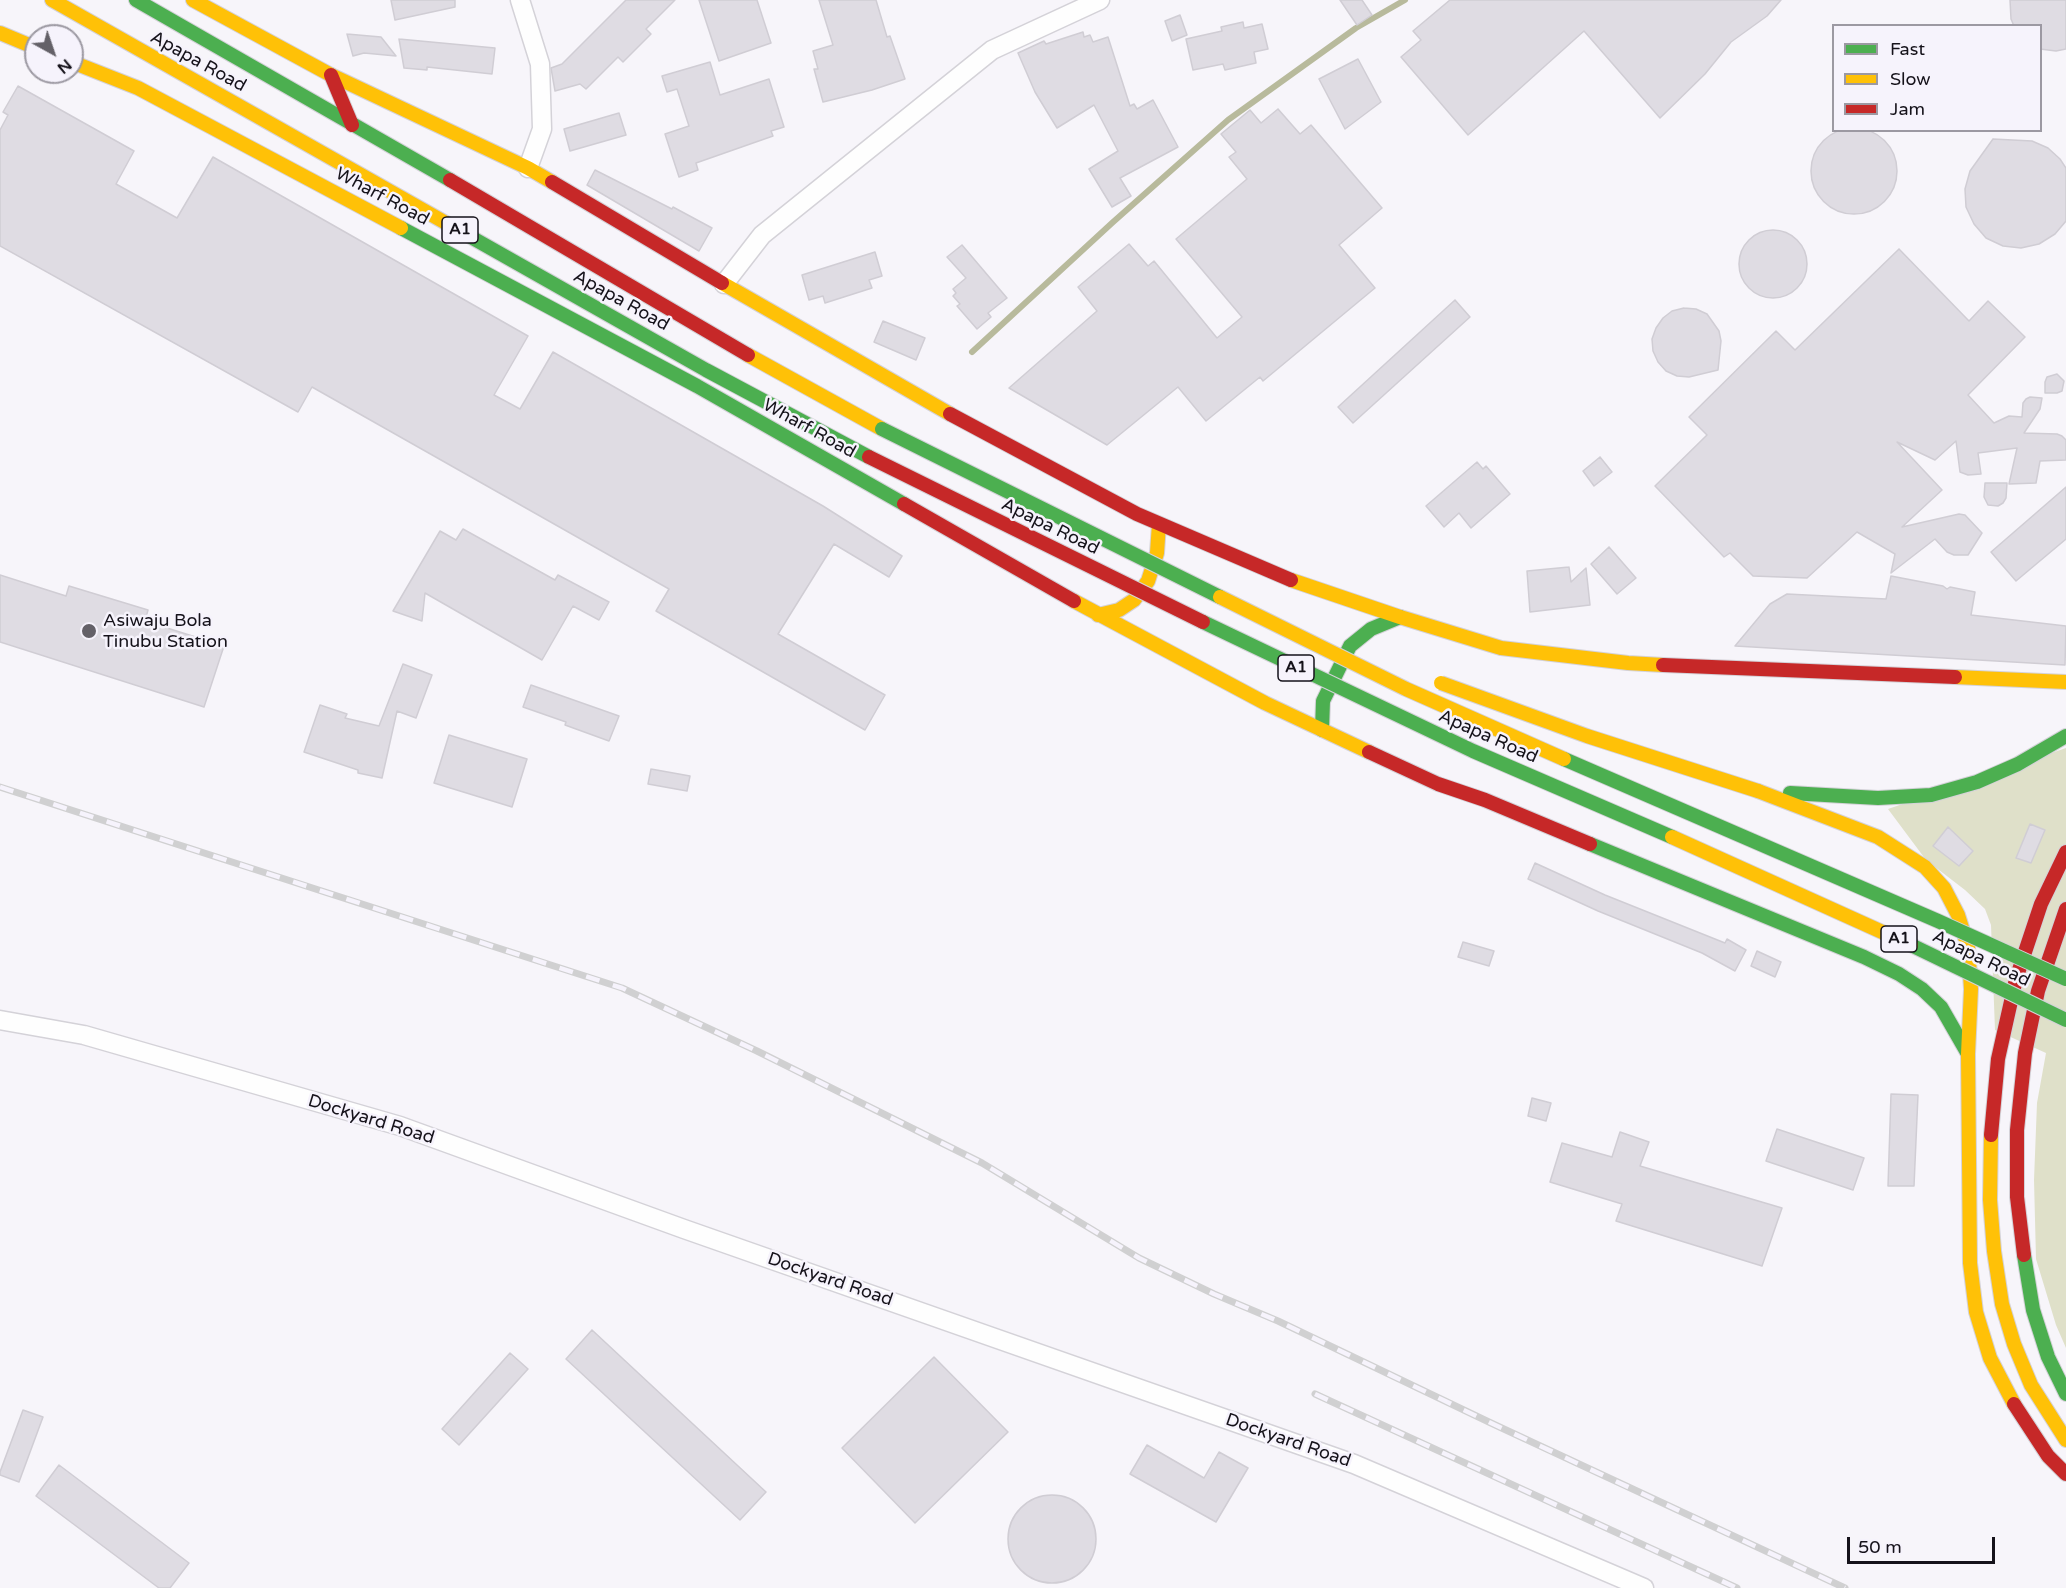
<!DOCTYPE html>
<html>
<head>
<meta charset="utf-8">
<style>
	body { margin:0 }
	#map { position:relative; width:2066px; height:1588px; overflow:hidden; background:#f7f5fa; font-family:"Varela Round",sans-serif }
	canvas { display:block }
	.legend { position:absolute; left:1832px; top:24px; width:210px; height:108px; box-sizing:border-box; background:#f6f3fc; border:2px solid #9c99a2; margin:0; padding:8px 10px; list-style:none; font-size:18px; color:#15121a }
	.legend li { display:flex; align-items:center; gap:12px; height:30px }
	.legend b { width:30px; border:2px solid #9c99a2 }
	.north { position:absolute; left:24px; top:24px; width:60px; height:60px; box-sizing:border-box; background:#f6f3fc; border:2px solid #9c99a2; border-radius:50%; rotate:140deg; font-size:16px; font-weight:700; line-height:24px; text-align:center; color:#15121a }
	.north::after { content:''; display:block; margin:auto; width:21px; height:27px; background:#646168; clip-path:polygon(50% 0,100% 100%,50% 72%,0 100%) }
	.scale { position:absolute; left:1847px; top:1537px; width:148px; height:27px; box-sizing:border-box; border:3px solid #15121a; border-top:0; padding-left:8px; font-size:18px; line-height:21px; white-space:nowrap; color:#15121a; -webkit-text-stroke:4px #f6f3fc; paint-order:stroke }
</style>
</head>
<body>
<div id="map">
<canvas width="2066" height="1588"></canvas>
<ul class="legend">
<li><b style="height:8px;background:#4caf50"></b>Fast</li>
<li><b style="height:8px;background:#ffc107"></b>Slow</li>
<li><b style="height:8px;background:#c62828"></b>Jam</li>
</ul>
<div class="north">N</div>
<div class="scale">50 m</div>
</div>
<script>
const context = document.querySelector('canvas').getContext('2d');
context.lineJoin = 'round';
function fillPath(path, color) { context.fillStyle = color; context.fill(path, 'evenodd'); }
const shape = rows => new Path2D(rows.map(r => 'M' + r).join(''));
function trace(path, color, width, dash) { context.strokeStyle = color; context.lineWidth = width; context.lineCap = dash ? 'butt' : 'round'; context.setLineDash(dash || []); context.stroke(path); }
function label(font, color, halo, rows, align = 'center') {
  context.font = font + ' "Varela Round",sans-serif'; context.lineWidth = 5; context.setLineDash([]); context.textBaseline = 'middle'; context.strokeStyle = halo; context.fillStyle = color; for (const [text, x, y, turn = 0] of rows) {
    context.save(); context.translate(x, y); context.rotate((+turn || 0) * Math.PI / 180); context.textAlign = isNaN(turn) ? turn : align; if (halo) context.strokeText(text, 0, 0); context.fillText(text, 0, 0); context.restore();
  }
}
const green = shape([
	[2066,748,2066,1348,2056,1325,2036,1259,2034,1180,2037,1103,2046,1053,1995,1030,1991,925,1985,909,1965,890,1926,860,1888,809]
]);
const stream = shape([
	[972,352,1112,223,1228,120,1356,28,1405,0]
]);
const building = shape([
	[391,0,455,0,455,7,395,20,391,0],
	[626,0,675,0,646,29,651,34,623,62,618,57,586,89,580,84,555,91,551,68,562,64,626,0],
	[699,0,757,0,771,43,719,61,699,0],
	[819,0,876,0,887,37,890,36,905,79,872,90,823,102,814,69,818,69,813,51,833,45,819,0],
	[1340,0,1362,0,1372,15,1357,25,1340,0],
	[1450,0,1781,0,1767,16,1731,42,1705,74,1660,118,1584,31,1468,135,1401,57,1421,40,1413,31,1450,0],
	[2010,0,2066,0,2066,49,2056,51,2040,49,2040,26,2014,26,2011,19,2010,0],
	[1180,15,1187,35,1172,41,1165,21,1180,15],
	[1243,22,1244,28,1262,24,1268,49,1254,52,1256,63,1225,70,1223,64,1193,70,1186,39,1222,31,1221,27,1243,22],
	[1083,32,1084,37,1090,35,1093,42,1108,37,1130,106,1134,104,1137,109,1153,100,1178,147,1120,178,1131,196,1112,207,1089,169,1118,151,1094,105,1057,128,1035,92,1018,53,1044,41,1046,44,1083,32],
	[347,34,381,37,396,56,364,53,353,56,347,34],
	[399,39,495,48,492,74,427,67,427,70,404,68,399,39],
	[1358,59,1381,102,1345,129,1319,79,1358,59],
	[710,62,720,95,769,79,784,127,771,131,773,136,696,163,698,170,679,177,665,134,689,126,677,89,667,92,662,76,710,62],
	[18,86,134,151,116,184,177,218,213,157,528,336,494,395,520,409,553,352,823,506,902,556,889,577,834,544,778,634,885,695,865,730,656,611,669,589,312,387,298,412,0,246,0,130,8,115,3,112,18,86],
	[1278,109,1300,134,1311,125,1382,208,1339,245,1375,288,1263,381,1260,377,1206,421,1178,387,1107,445,1009,388,1097,311,1078,287,1129,244,1148,266,1154,261,1217,338,1242,317,1176,239,1247,179,1229,157,1236,152,1221,134,1250,110,1261,123,1278,109],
	[619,113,626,135,570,151,564,129,619,113],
	'1811 171a43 43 0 1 1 86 0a43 43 0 1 1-86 0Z',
	[1993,139,2032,141,2048,148,2060,159,2066,168,2066,221,2055,234,2039,244,2021,248,2003,246,1986,238,1974,224,1966,207,1965,189,1970,171,1993,139],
	[595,170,672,209,673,207,712,228,699,251,587,185,595,170],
	'1739 264a34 34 0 1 1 68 0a34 34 0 1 1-68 0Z',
	[962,245,1007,298,988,313,991,317,977,329,957,306,960,304,953,296,956,293,953,289,966,278,947,257,962,245],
	[1899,249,1969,321,1988,301,2025,337,1968,395,1994,423,2009,416,2022,417,2023,403,2026,399,2030,397,2042,398,2040,409,2024,433,2057,434,2062,436,2066,440,2066,460,2040,461,2036,483,2009,484,2017,448,1978,453,1981,474,1968,475,1960,472,1956,441,1935,460,1897,442,1942,490,1902,527,1959,514,1965,515,1982,533,1968,555,1954,555,1947,552,1935,539,1891,573,1895,554,1857,532,1807,578,1753,576,1730,553,1724,557,1655,486,1707,435,1689,417,1776,331,1795,350,1899,249],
	[875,252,882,276,869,280,872,288,825,303,823,296,809,300,802,275,875,252],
	[1455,300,1470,317,1353,423,1338,407,1455,300],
	[1684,308,1696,309,1707,314,1719,331,1721,341,1718,370,1689,377,1677,376,1666,371,1658,362,1653,351,1652,339,1656,328,1663,318,1672,311,1684,308],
	[883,321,925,338,916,360,874,342,883,321],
	[2057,374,2064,381,2062,391,2057,393,2045,393,2045,382,2047,377,2057,374],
	[1600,457,1612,472,1594,486,1583,471,1600,457],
	[1477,462,1483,469,1486,466,1510,494,1471,528,1459,513,1444,527,1426,506,1477,462],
	[1985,483,2007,483,2006,498,2003,503,1998,506,1988,505,1984,497,1985,483],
	[2066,487,2066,539,2016,581,1991,552,2066,487],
	[463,529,555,580,558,575,609,602,599,620,573,606,542,660,425,593,422,621,393,611,440,531,456,540,463,529],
	[1609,547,1636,578,1617,594,1591,564,1609,547],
	[1569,567,1571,582,1586,568,1590,605,1530,612,1527,571,1569,567],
	[0,575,66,596,69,586,148,610,145,621,224,646,204,707,0,642,0,575],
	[1891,576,1943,586,1947,589,1950,587,1975,592,1971,615,2066,626,2065,665,1735,646,1770,604,1787,594,1886,599,1891,576],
	[403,664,432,675,416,718,397,711,382,778,358,773,358,770,304,752,320,705,347,714,345,718,379,726,403,664],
	[531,685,619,716,609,741,565,725,566,722,523,707,531,685],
	[449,735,527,759,512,807,434,783,449,735],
	[651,769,690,776,687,791,648,784,651,769],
	[2030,824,2045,830,2031,863,2016,858,2030,824],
	[1948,827,1973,851,1959,866,1933,846,1948,827],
	[1535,863,1605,895,1725,943,1727,939,1746,950,1735,971,1702,953,1598,911,1528,879,1535,863],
	[1463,942,1494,951,1489,966,1458,957,1463,942],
	[1757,951,1781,962,1775,977,1751,966,1757,951],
	[1891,1094,1918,1095,1914,1186,1888,1186,1891,1094],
	[1532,1098,1551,1103,1546,1121,1528,1116,1532,1098],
	[1777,1129,1864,1158,1853,1190,1766,1161,1777,1129],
	[1620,1132,1649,1142,1640,1166,1782,1208,1762,1266,1616,1221,1622,1204,1550,1182,1562,1143,1612,1157,1620,1132],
	[592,1330,766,1492,740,1520,566,1359,592,1330],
	[510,1353,528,1369,459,1445,442,1429,510,1353],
	[934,1357,1008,1432,915,1523,842,1448,934,1357],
	[23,1410,43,1417,19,1482,0,1475,0,1472,23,1410],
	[1147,1445,1204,1478,1219,1452,1248,1468,1216,1522,1130,1474,1147,1445],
	[59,1465,189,1563,170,1588,159,1588,36,1496,59,1465],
	'1008 1539a44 44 0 1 1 88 0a44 44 0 1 1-88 0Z'
]);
const street = shape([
	[520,0,540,64,542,129,528,168],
	[724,284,762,235,992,50,1100,0],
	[0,1020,84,1035,400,1126,684,1229,1354,1464,1644,1588]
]);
const fast = shape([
	[136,0,450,180],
	[446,223,706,370,869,457],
	[401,228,697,386,904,504],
	[1322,730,1323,701,1350,646,1371,629,1400,617],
	[1790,793,1878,798,1931,795,1977,782,2018,764,2066,736],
	[1590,844,1864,957,1899,974,1922,989,1941,1007,1968,1054],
	[2024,1255,2033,1310,2048,1357,2066,1394]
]);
const slow = shape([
	[52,0,446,223],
	[193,0,331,75,528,168,552,182],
	[0,33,36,48],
	[72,62,138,88,401,228],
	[722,283,950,414],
	[748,355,882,429],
	[1291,580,1400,617,1501,648,1628,663,1663,665],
	[1074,601,1265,703,1369,752],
	[1098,615,1119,610,1134,600,1148,581,1157,553,1159,524],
	[1955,677,2066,682],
	[1758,791,1878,837,1925,867,1944,888,1958,915,1968,947,1971,989,1968,1054],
	[1968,1054,1970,1263,1976,1312,1990,1358,2014,1404],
	[1991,1135,1990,1200,1994,1251,2002,1304,2014,1344,2031,1385,2066,1440]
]);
const jam = shape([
	[331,75,352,125],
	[450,180,748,355],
	[552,182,722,283],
	[950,414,1137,514,1291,580],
	[904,504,1074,601],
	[1663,665,1955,677],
	[1369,752,1438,784,1485,800,1590,844],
	[1991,1135,1998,1059,2016,979,2041,904,2066,852],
	[2024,1255,2017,1197,2017,1130,2025,1053,2038,991,2066,909],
	[2014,1404,2048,1456,2066,1474]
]);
const rail = shape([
	[0,787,622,988,757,1051,982,1163,1139,1258,1214,1294,1278,1321,1491,1423,1845,1588],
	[1315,1394,1737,1588]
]);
const fastBridge = shape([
	[882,429,1220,597],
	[1203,622,1473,751,1672,837],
	[1564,759,1938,921,2066,979],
	[1911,945,2066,1020]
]);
const slowBridge = shape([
	[1220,597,1406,689,1564,759],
	[1441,683,1587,736,1758,791],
	[1672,837,1911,945]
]);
const jamBridge = shape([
	[869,457,1203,622]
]);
const markers = [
	[89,631,8,"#646168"]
];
const shields = [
	[460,230,36],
	[1296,668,36],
	[1899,939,36]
];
const shieldNames = [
	["A1",460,230],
	["A1",1296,668],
	["A1",1899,939]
];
const streetNames = [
	["Apapa Road",198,62,29],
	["Wharf Road",382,197,28],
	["Apapa Road",621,301,29],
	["Wharf Road",809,429,29],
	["Apapa Road",1050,527,26],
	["Apapa Road",1488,737,24],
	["Apapa Road",1981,959,26],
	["Dockyard Road",371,1120,17],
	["Dockyard Road",830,1280,19],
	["Dockyard Road",1288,1441,19]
];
const poiNames = [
	["Asiwaju Bola",103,621],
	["Tinubu Station",103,642]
];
fillPath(green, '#dfe0c9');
trace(stream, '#b8ba9c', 6);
fillPath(building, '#dfdce3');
trace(building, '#d0cdd4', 1.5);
trace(street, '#d4d2d8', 21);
trace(fast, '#d4d2d8', 16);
trace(slow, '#d4d2d8', 16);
trace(jam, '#d4d2d8', 16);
trace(street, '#fefefe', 18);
trace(fast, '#4caf50', 14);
trace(slow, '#ffc107', 14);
trace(jam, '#c62828', 14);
trace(rail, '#d0d0d1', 7);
trace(rail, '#f6f3fc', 4.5, [14]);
trace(fastBridge, '#d4d2d8', 16, []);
trace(slowBridge, '#d4d2d8', 16, []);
trace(jamBridge, '#d4d2d8', 16, []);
trace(fastBridge, '#4caf50', 14);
trace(slowBridge, '#ffc107', 14);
trace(jamBridge, '#c62828', 14);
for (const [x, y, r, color] of markers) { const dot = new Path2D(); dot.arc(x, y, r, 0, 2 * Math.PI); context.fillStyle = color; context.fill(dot); trace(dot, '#f6f3fc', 2); }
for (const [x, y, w] of shields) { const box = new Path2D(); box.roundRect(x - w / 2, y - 13, w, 26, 4.5); context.fillStyle = '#f6f3fc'; context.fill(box); trace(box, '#15121a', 1.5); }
label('bold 16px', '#15121a', null, shieldNames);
label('18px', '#15121a', '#f6f3fc', streetNames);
label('18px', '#15121a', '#f6f3fc', poiNames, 'left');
</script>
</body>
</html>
